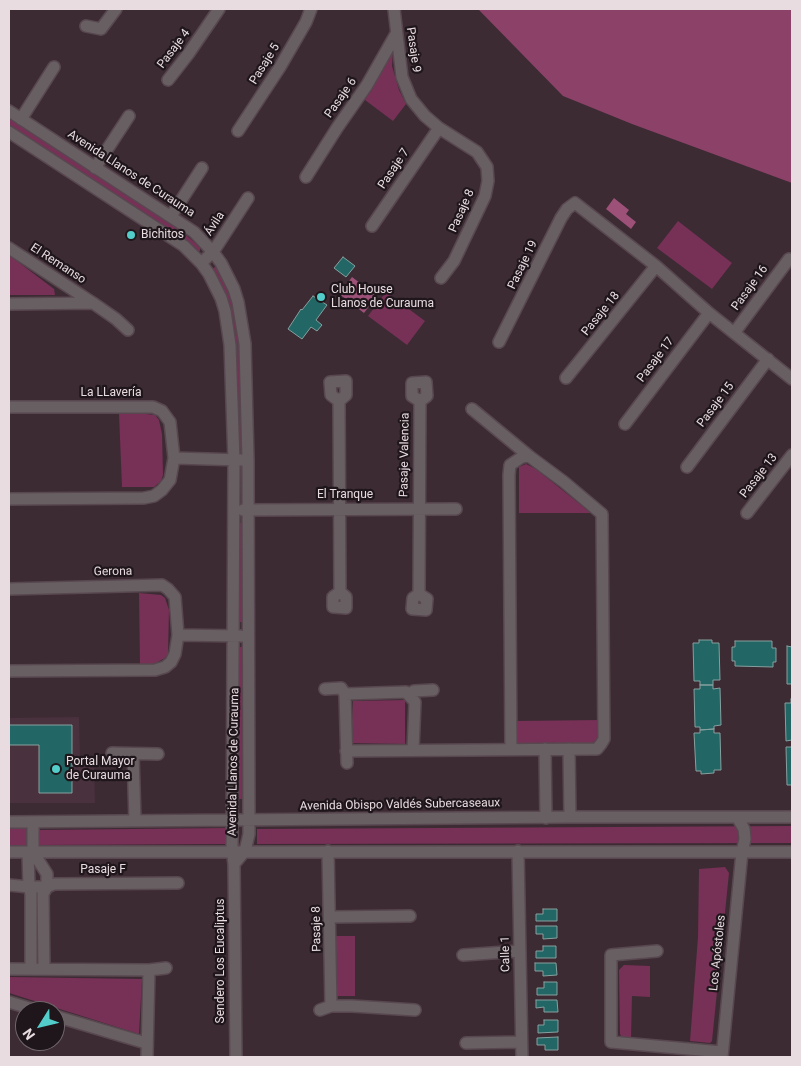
<!DOCTYPE html>
<html>
<head>
<meta charset="utf-8">
<style>
	body { margin:0 }
	#map { position:relative; width:801px; height:1066px; overflow:hidden; background:#3c2b33; font-family:Roboto,sans-serif }
	canvas { display:block }
	.frame { position:absolute; inset:0; border:10px solid #e8dce1; pointer-events:none }
	.north { position:absolute; left:15px; top:1001px; width:50px; height:50px; box-sizing:border-box; background:#1e161a; border:1px solid #6f656a; border-radius:50%; rotate:234deg; font-size:14px; font-weight:700; line-height:20px; text-align:center; color:#e8dce1 }
	.north::after { content:''; display:block; margin:auto; width:18px; height:22px; background:#53cdc9; clip-path:polygon(50% 0,100% 100%,50% 72%,0 100%) }
</style>
</head>
<body>
<div id="map">
<canvas width="801" height="1066"></canvas>
<div class="frame"></div>
<div class="north">N</div>
</div>
<script>
const context = document.querySelector('canvas').getContext('2d');
context.lineJoin = 'round';
function fillPath(path, color) { context.fillStyle = color; context.fill(path, 'evenodd'); }
const shape = rows => new Path2D(rows.map(r => 'M' + r).join(''));
function trace(path, color, width, dash) { context.strokeStyle = color; context.lineWidth = width; context.lineCap = dash ? 'butt' : 'round'; context.setLineDash(dash || []); context.stroke(path); }
function label(font, color, halo, rows, align = 'center') {
  context.font = font + ' Roboto,sans-serif'; context.lineWidth = 4.5; context.setLineDash([]); context.textBaseline = 'middle'; context.strokeStyle = halo; context.fillStyle = color; for (const [text, x, y, turn = 0] of rows) {
    context.save(); context.translate(x, y); context.rotate((+turn || 0) * Math.PI / 180); context.textAlign = isNaN(turn) ? turn : align; if (halo) context.strokeText(text, 0, 0); context.fillText(text, 0, 0); context.restore();
  }
}
const built = shape([
	[79,717,80,757,94,757,95,803,9,803,9,718]
]);
const green = shape([
	[393,51,392,66,399,90,406,104,393,121,365,100],
	[9,116,168,220,200,247,200,251,196,252,164,226,9,126],
	[678,221,732,263,712,289,657,248],
	[9,255,54,289,55,295,9,295],
	[215,267,217,268,229,292,237,318,241,342,243,446,241,448,238,447,234,343,212,269],
	[386,292,425,321,407,345,368,316],
	[119,414,146,414,155,415,159,420,162,434,163,475,161,481,154,487,122,487],
	[526,464,536,469,591,513,519,513,519,467],
	[238,523,242,523,242,622,239,622],
	[139,593,161,595,165,598,169,610,168,654,165,658,154,664,140,665],
	[239,647,244,647,243,799,238,799],
	[405,700,405,744,351,743,353,701],
	[600,720,600,738,593,745,520,746,515,743,514,721],
	[792,826,792,843,257,844,257,829],
	[227,828,227,844,39,845,38,830],
	[9,829,26,829,26,845,9,845],
	[725,867,729,873,712,1041,710,1043,690,1041,698,937,699,869],
	[334,936,355,936,355,996,334,996],
	[624,965,650,966,650,997,632,996,631,1039,622,1038,620,1034,619,970],
	[9,977,142,979,139,1034,9,993]
]);
const forest = shape([
	[478,9,792,9,792,183,632,124,563,96]
]);
const water = shape([
	[614,198,629,210,626,214,636,222,631,229,606,209],
	[352,277,377,296,364,313,339,294]
]);
const building = shape([
	[343,257,355,266,346,277,334,268,343,257],
	[313,296,327,305,316,320,322,325,317,331,311,327,302,339,288,329,301,309,302,310,313,296],
	[699,640,712,640,712,643,719,643,720,680,713,680,713,685,700,685,700,681,694,681,693,643,699,643,699,640],
	[735,641,772,641,772,648,776,648,776,662,773,662,773,667,735,666,735,661,732,661,732,647,735,647,735,641],
	[787,646,792,647,792,684,787,684,787,646],
	[700,685,713,685,713,689,720,688,721,725,714,726,714,729,700,730,700,727,695,727,694,689,700,689,700,685],
	[791,699,792,699,792,743,792,740,786,741,785,703,791,703,791,699],
	[9,725,72,725,72,793,39,793,39,745,9,745,9,725],
	[714,729,714,733,720,733,721,770,714,770,714,773,701,774,701,771,696,771,694,733,700,733,700,730,714,729],
	[792,743,792,788,792,785,787,785,786,747,792,747,792,743],
	[543,909,557,909,557,921,536,921,536,914,543,914,543,909],
	[536,926,557,926,557,938,543,939,543,934,536,934,536,926],
	[543,946,556,946,556,958,536,958,536,951,543,951,543,946],
	[535,963,556,963,557,975,543,976,543,971,535,971,535,963],
	[544,982,557,982,557,995,537,995,537,988,544,988,544,982],
	[536,1000,557,1000,558,1012,544,1012,544,1007,536,1008,536,1000],
	[544,1020,558,1020,558,1032,538,1033,538,1025,544,1025,544,1020],
	[558,1037,558,1050,545,1050,545,1045,537,1045,537,1038,558,1037]
]);
const minor = shape([
	[394,9,402,77,411,99,425,116,439,128,477,152,487,167,488,181,485,196,454,261,441,278],
	[86,26,101,29,116,9],
	[168,80,189,53,219,9],
	[9,111,194,232,213,252,221,263,234,289,238,302,245,344,248,460,249,821,249,834,245,851,234,864],
	[21,119,54,67],
	[238,131,280,67,306,22,311,9],
	[9,132,184,246,201,263,209,274,221,298,225,311,230,345,234,460,232,849,234,864,236,1057],
	[95,168,129,116],
	[306,177,337,128,367,85,396,34],
	[171,216,202,168],
	[372,226,439,128],
	[9,248,93,303,116,319,128,330],
	[201,263,213,252,248,198],
	[9,304,93,303],
	[734,333,789,259],
	[499,342,561,218,567,209,575,203,656,266,709,313,792,379],
	[566,378,656,266],
	[346,381,346,395,339,401,331,395,330,382,346,381],
	[426,382,427,396,420,401,412,396,412,383,426,382],
	[339,401,340,592],
	[9,407,153,407,162,411,170,422,174,458,170,480,162,490,154,496,144,498,9,499],
	[472,409,529,456],
	[625,424,709,313],
	[174,458,241,460],
	[687,467,768,359],
	[243,510,456,509],
	[747,513,792,455],
	[9,589,162,585,168,589,175,597,178,635,175,654,171,662,165,667,155,670,9,671],
	[340,592,346,597,346,608,333,607,333,597,340,592],
	[419,594,420,401],
	[419,594,427,599,426,610,412,609,413,598,419,594],
	[178,635,241,636],
	[325,689,341,688,345,694,347,763],
	[345,694,406,692,415,702,413,750],
	[410,695,414,691,433,690],
	[545,749,546,818],
	[569,749,570,817],
	[346,751,597,749,601,744,604,739,602,514,564,482,529,456,522,457,510,465,509,475,511,749],
	[112,753,158,754],
	[133,754,135,821],
	[9,822,570,817,792,817],
	[33,822,33,852,47,874,47,887,43,894,44,968],
	[328,851,331,1006],
	[518,851,522,1057],
	[9,852,792,852],
	[28,852,29,887,31,894,31,968],
	[9,885,29,887,47,887,54,884,178,883],
	[330,917,410,916],
	[657,951,611,955,611,1042,722,1052],
	[463,955,520,951],
	[9,969,149,970,166,968],
	[9,1002,39,1011],
	[320,1010,331,1006,352,1006,415,1010],
	[55,1016,146,1043],
	[466,1043,521,1042],
	[147,1057,149,970],
	[722,1057,742,852,745,839,744,829,737,817]
]);
const markers = [
	[131,235,5,"#53cdc9"],
	[321,297,5,"#53cdc9"],
	[56,769,5,"#53cdc9"]
];
const streetNames = [
	["Pasaje 4",174,49,-53],
	["Pasaje 9",413,50,82],
	["Pasaje 5",265,64,-58],
	["Pasaje 6",341,98,-55],
	["Pasaje 7",394,169,-56],
	["Avenida Llanos de Curauma",131,174,33],
	["Pasaje 8",462,211,-66],
	["Ávila",215,224,-57],
	["El Remanso",58,264,33],
	["Pasaje 19",523,265,-64],
	["Pasaje 16",750,288,-54],
	["Pasaje 18",601,314,-51],
	["Pasaje 17",656,360,-53],
	["La LLavería",111,393],
	["Pasaje 15",716,405,-53],
	["Pasaje Valencia",405,455,-89],
	["Pasaje 13",759,476,-52],
	["El Tranque",345,495],
	["Gerona",113,572,-1],
	["Avenida Llanos de Curauma",234,762,-89],
	["Avenida Obispo Valdés Subercaseaux",400,805,-1],
	["Pasaje F",103,870],
	["Pasaje 8",317,929,-91],
	["Los Apóstoles",718,953,-84],
	["Calle 1",506,954,-91],
	["Sendero Los Eucaliptus",221,961,-90]
];
const poiNames = [
	["Bichitos",141,235],
	["Club House",331,290],
	["Llanos de Curauma",331,304],
	["Portal Mayor",66,762],
	["de Curauma",66,776]
];
fillPath(built, '#49313d');
fillPath(green, '#773056');
fillPath(forest, '#8c4168');
fillPath(water, '#9d5078');
fillPath(building, '#226765');
trace(building, '#86a09f', 1);
trace(minor, '#58474f', 14);
trace(minor, '#685f62', 11);
for (const [x, y, r, color] of markers) { const dot = new Path2D(); dot.arc(x, y, r, 0, 2 * Math.PI); context.fillStyle = color; context.fill(dot); trace(dot, '#1e161a', 2); }
label('12px', '#e8dce1', '#1e161a', streetNames);
label('12px', '#e8dce1', '#1e161a', poiNames, 'left');
</script>
</body>
</html>
